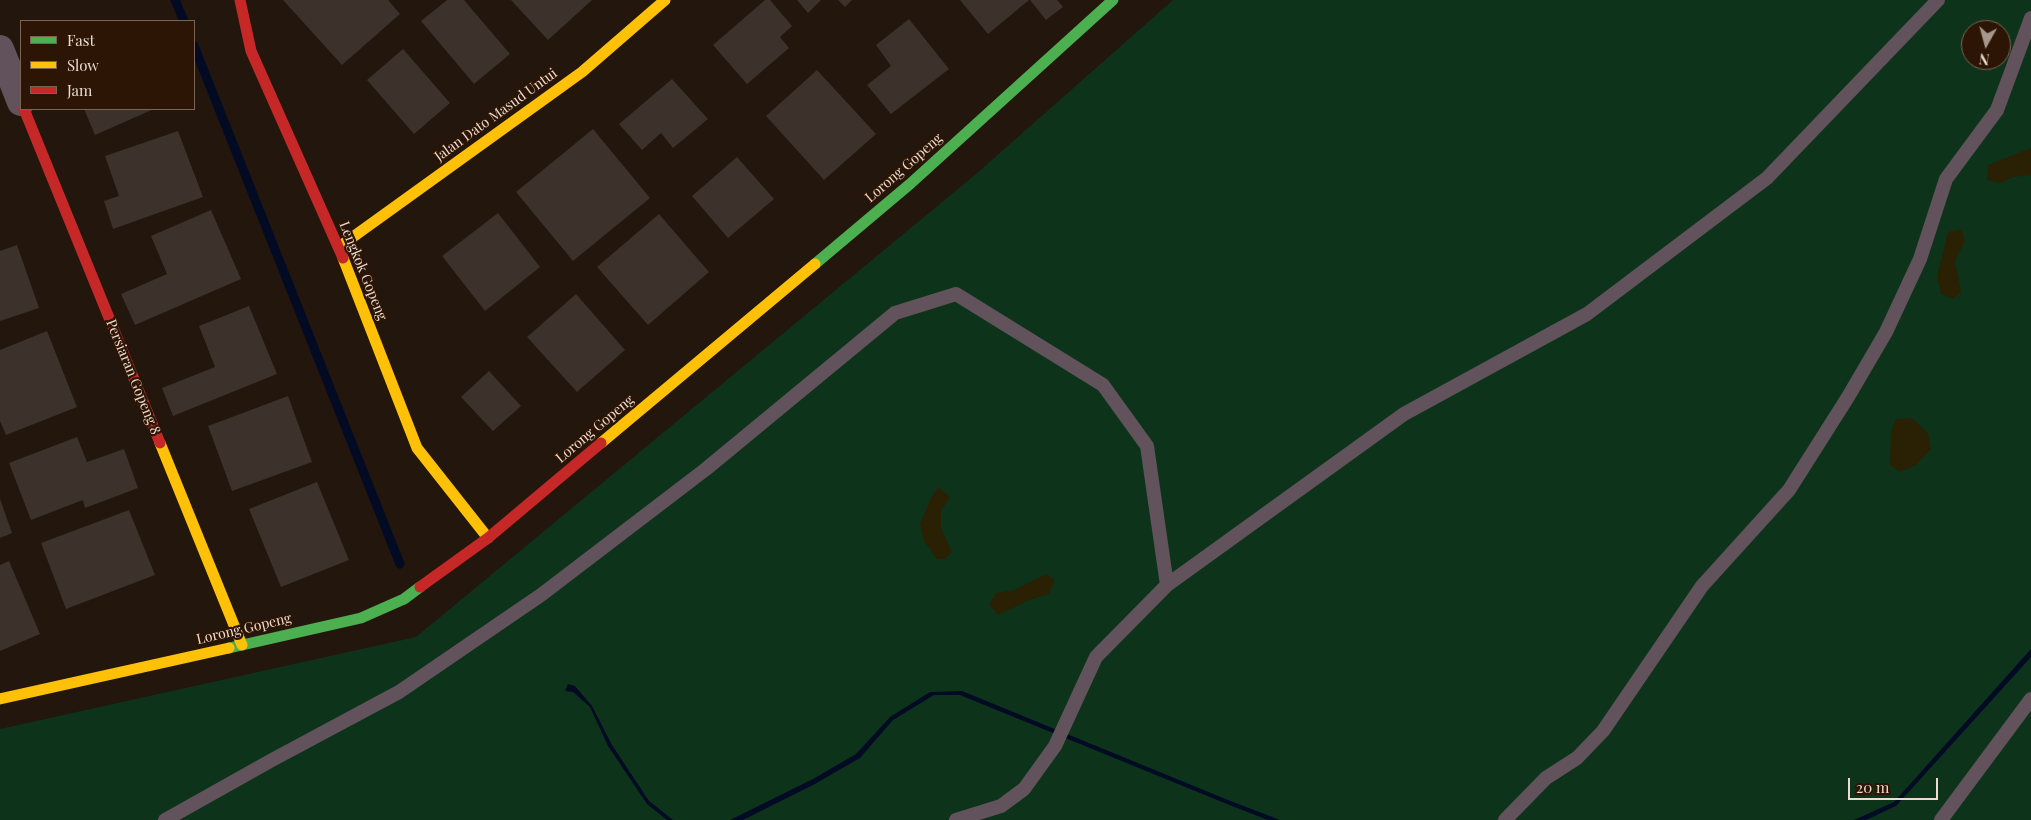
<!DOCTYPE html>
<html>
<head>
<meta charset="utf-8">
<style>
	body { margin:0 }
	#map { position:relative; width:2031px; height:820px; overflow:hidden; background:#23160d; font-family:"Playfair Display",serif }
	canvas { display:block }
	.legend { position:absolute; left:20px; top:20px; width:175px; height:90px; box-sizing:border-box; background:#2c1504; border:1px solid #796456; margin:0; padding:6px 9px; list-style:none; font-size:15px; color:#ecdbd0 }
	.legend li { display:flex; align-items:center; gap:10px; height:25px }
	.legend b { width:25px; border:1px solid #796456 }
	.north { position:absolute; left:1961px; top:20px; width:50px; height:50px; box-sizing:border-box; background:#2c1504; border:1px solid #796456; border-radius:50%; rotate:187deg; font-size:14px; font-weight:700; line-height:20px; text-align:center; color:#ecdbd0 }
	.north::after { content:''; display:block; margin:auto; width:18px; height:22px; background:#a6968c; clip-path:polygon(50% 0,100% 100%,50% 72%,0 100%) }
	.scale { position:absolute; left:1848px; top:778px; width:90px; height:22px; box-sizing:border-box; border:2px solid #ecdbd0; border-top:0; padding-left:6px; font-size:15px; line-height:18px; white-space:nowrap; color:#ecdbd0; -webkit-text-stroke:4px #2c1504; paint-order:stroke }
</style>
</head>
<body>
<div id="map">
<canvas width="2031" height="820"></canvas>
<ul class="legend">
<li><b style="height:6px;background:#4caf50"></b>Fast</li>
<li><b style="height:6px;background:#ffc107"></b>Slow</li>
<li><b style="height:6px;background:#c62828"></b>Jam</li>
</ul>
<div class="north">N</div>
<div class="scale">20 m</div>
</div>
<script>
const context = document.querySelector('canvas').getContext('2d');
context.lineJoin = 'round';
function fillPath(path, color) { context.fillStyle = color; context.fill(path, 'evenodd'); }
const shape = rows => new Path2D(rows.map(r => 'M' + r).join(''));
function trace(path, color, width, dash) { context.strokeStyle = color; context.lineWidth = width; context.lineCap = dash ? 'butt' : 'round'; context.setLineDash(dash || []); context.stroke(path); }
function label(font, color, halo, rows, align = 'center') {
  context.font = font + ' "Playfair Display",serif'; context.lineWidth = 4.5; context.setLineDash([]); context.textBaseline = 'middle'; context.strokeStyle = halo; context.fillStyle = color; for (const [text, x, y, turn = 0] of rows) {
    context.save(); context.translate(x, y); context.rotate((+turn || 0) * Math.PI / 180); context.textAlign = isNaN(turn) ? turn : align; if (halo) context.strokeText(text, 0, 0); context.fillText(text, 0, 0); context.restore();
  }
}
const green = shape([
	[1173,0,2031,0,2031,820,0,820,0,729,416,637,976,174],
	[1971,30,2001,30,2001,60,1971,60]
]);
const sand = shape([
	[2031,148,2031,175,2013,177,2001,183,1987,180,1988,165],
	[1961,229,1965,241,1955,261,1961,292,1953,299,1941,294,1937,277,1948,232],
	[1912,418,1928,433,1931,449,1916,465,1900,472,1890,465,1891,431,1896,419],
	[938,487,950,497,941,511,941,528,952,552,945,559,937,559,924,541,920,524,931,498],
	[1046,574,1055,580,1049,594,1029,600,998,615,989,605,996,593,1014,590]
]);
const water = shape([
	[2031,649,2031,657,1896,806,1866,820,1854,820,1894,802],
	[568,684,575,686,592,706,612,745,649,801,673,820,667,820,647,804,608,746,590,707,573,692,565,691],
	[962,691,1228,800,1280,820,1268,820,1227,804,960,695,934,695,893,720,860,758,813,785,743,820,730,820,813,779,856,754,890,717,930,692]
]);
const stream = shape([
	[175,0,184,21],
	[194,46,400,564]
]);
const building = shape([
	[283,0,388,0,400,14,342,65],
	[447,0,464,0,510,54,474,84,421,21],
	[511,0,592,0,548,40],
	[765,0,770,0,792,26,780,37,789,48,747,84,713,45],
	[797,0,821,0,808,13],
	[838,0,852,0,845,7],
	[960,0,1029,0,988,34],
	[1030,0,1057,0,1063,7,1046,20],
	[909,19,949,69,891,114,867,85,891,66,876,45],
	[403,49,450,103,414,134,367,80],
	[817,70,876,134,824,180,766,116],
	[672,79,708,119,673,148,661,133,642,150,619,124],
	[84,109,154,109,95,135],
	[593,129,650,198,573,261,516,192],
	[178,131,203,197,113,229,104,201,119,196,105,156],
	[737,157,774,199,728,238,692,196],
	[211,210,241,279,135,325,121,294,167,274,151,236],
	[498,213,540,267,485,311,442,256],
	[659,214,709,272,648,325,597,267],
	[17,245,39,308,0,321,0,251],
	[576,294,625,350,577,392,527,337],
	[249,306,277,374,173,416,162,388,215,367,199,326],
	[47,331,77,407,6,435,0,421,0,350],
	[489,371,521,406,493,431,461,397],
	[288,396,312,462,232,491,208,426],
	[77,437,87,462,124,449,138,488,85,508,83,500,31,520,9,463],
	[317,482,349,560,281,587,249,509],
	[0,499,12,533,0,538],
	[129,510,155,575,66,609,41,543],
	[9,561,40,634,0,651,0,565]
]);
const lane = shape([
	[165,820,272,760,399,692,541,595,706,469,895,313,956,294,1103,385,1147,446,1167,585],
	[956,820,1001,806,1024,789,1055,746,1096,657,1167,585,1404,414,1587,314,1767,178,1938,0],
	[1505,820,1546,778,1577,758,1603,731,1702,586,1789,490,1848,397,1886,332,1920,259,1946,179,1997,110,2031,18],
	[1941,820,2031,699]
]);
const street = shape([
	[0,49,21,102]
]);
const fast = shape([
	[815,264,910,184,1113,0],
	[229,648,361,618,404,599,420,587]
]);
const slow = shape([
	[339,247,582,72,665,0],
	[343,258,417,448,488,538],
	[160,443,242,645],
	[601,443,815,264],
	[0,699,229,648]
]);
const jam = shape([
	[240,0,251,51,343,258],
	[24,109,160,443],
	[420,587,488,538,601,443]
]);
const streetNames = [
	["Jalan Dato Masud Untui",496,115,-36],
	["Lorong Gopeng",904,168,-41],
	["Lengkok Gopeng",363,271,68],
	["Persiaran Gopeng 8",133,377,68],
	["Lorong Gopeng",595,429,-40],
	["Lorong Gopeng",244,629,-13]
];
fillPath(green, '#0d341a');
fillPath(sand, '#2a2003');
fillPath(water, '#030a24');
trace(stream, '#030a24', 9);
fillPath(building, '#3c312b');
trace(lane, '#61525b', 14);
trace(street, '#61525b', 28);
trace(fast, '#4caf50', 11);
trace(slow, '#ffc107', 11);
trace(jam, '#c62828', 11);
label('14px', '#ecdbd0', '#2c1504', streetNames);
</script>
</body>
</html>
